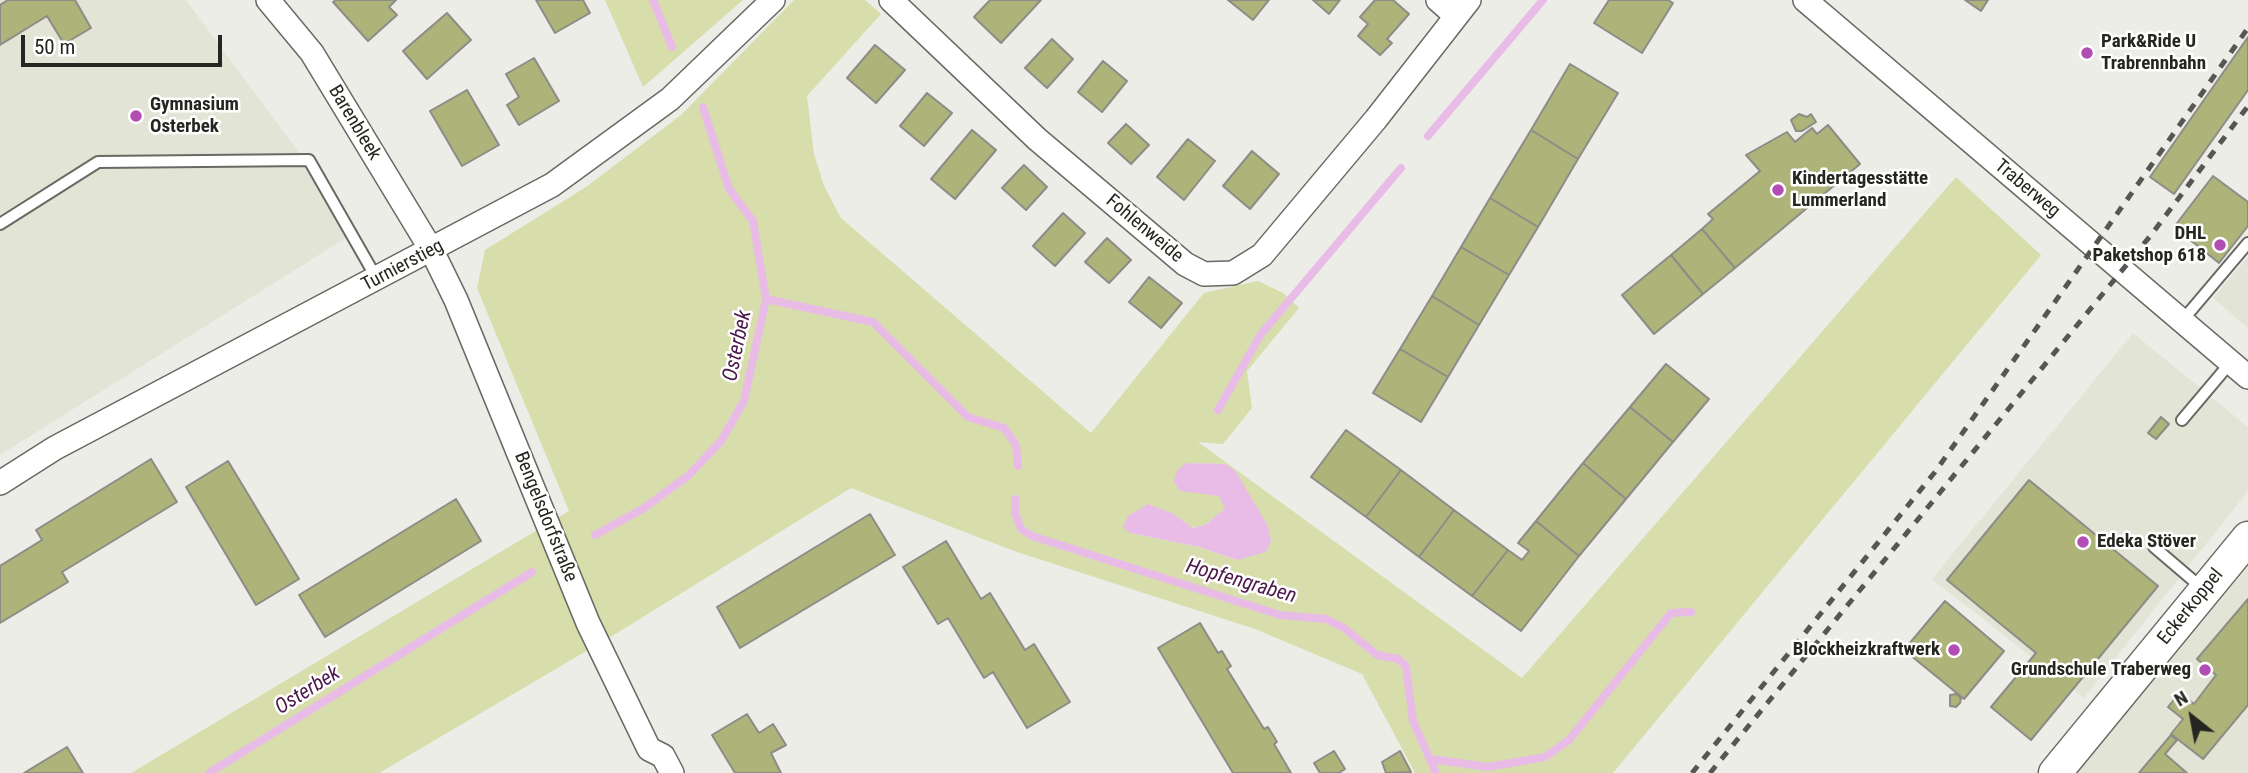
<!DOCTYPE html>
<html>
<head>
<meta charset="utf-8">
<style>
	body { margin:0 }
	#map { position:relative; width:2248px; height:773px; overflow:hidden; background:#ecede7; font-family:"Roboto Condensed",sans-serif }
	canvas { display:block }
	.north { position:absolute; left:2157px; top:682px; width:70px; height:70px; -webkit-text-stroke:5px #fffffe; paint-order:stroke; rotate:329deg; font-size:19px; font-weight:700; line-height:28px; text-align:center; color:#252522 }
	.north::after { content:''; display:block; margin:auto; width:24px; height:32px; background:#252522; clip-path:polygon(50% 0,100% 100%,50% 72%,0 100%) }
	.scale { position:absolute; left:21px; top:35px; width:201px; height:32px; box-sizing:border-box; border:4px solid #252522; border-top:0; padding-left:9px; font-size:21px; line-height:24px; white-space:nowrap; color:#252522; -webkit-text-stroke:5px #fffffe; paint-order:stroke }
</style>
</head>
<body>
<div id="map">
<canvas width="2248" height="773"></canvas>
<div class="north">N</div>
<div class="scale">50 m</div>
</div>
<script>
const context = document.querySelector('canvas').getContext('2d');
context.lineJoin = 'round';
function fillPath(path, color) { context.fillStyle = color; context.fill(path, 'evenodd'); }
const shape = rows => new Path2D(rows.map(r => 'M' + r).join(''));
function trace(path, color, width, dash) { context.strokeStyle = color; context.lineWidth = width; context.lineCap = dash ? 'butt' : 'round'; context.setLineDash(dash || []); context.stroke(path); }
function label(font, color, halo, rows, align = 'center') {
  context.font = font + ' "Roboto Condensed",sans-serif'; context.lineWidth = 5; context.setLineDash([]); context.textBaseline = 'middle'; context.strokeStyle = halo; context.fillStyle = color; for (const [text, x, y, turn = 0] of rows) {
    context.save(); context.translate(x, y); context.rotate((+turn || 0) * Math.PI / 180); context.textAlign = isNaN(turn) ? turn : align; if (halo) context.strokeText(text, 0, 0); context.fillText(text, 0, 0); context.restore();
  }
}
const built = shape([
	[0,0,186,0,357,231,0,455],
	[2248,257,2248,328,2213,298],
	[2133,333,2248,427,2248,491,2084,698,1932,579],
	[2248,567,2248,773,2076,773]
]);
const green = shape([
	[605,0,743,0,643,87],
	[794,0,865,0,881,14,807,96,814,154,824,186,841,218,1091,433,1204,293,1258,281,1283,293,1299,308,1247,371,1252,408,1223,444,1198,442,1522,678,1956,177,2041,255,1613,773,1415,773,1362,674,1255,629,1014,551,851,488,622,630,379,773,131,773,569,511,477,288,485,250,586,187,681,115],
	[1188,463,1226,464,1236,472,1242,483,1237,560,1199,547,1130,533,1172,513,1193,528,1207,524,1225,508,1220,496,1206,494]
]);
const water = shape([
	[1187,463,1226,464,1236,472,1268,526,1271,541,1266,552,1237,560,1199,547,1130,533,1123,527,1128,516,1148,504,1172,513,1193,528,1207,524,1225,508,1219,496,1180,491,1174,481,1177,470]
]);
const stream = shape([
	[653,0,672,47],
	[1428,136,1543,0],
	[766,299,873,322,968,417,1004,428,1016,445,1018,466],
	[1218,410,1261,334,1401,168],
	[1015,499,1015,513,1021,529,1032,536,1280,615,1326,619,1344,628,1377,655,1398,659,1406,666,1413,721,1436,773],
	[595,535,644,508,689,475,721,441,744,401,766,299,753,221,729,189,703,107],
	[1431,759,1488,767,1545,757,1569,740,1671,613,1691,612],
	[209,773,532,572]
]);
const building = shape([
	[8,0,75,0,91,28,64,44,47,16,0,45,0,5,8,0],
	[336,0,396,0,389,7,397,15,368,41,333,2,336,0],
	[536,0,583,0,590,13,555,33,536,0],
	[990,0,1041,0,1001,43,974,17,990,0],
	[1228,0,1269,0,1253,20,1228,0],
	[1313,0,1340,0,1329,14,1313,0],
	[1375,0,1393,0,1409,14,1387,39,1392,43,1380,55,1358,36,1368,24,1360,17,1375,0],
	[1609,0,1668,0,1673,3,1642,53,1594,23,1609,0],
	[1965,0,1988,0,1981,11,1965,0],
	[447,13,471,40,427,79,403,51,447,13],
	[2248,37,2248,90,2174,194,2150,177,2248,37],
	[1052,39,1073,59,1047,88,1025,68,1052,39],
	[875,45,905,70,876,103,847,78,875,45],
	[534,58,559,101,519,125,507,105,519,97,506,74,534,58],
	[1103,61,1127,81,1102,112,1078,92,1103,61],
	[1570,64,1618,93,1578,159,1531,130,1570,64],
	[467,90,499,145,462,166,430,111,467,90],
	[927,93,952,113,924,146,900,126,927,93],
	[1799,114,1807,117,1811,114,1816,122,1802,131,1796,131,1791,120,1799,114],
	[1126,124,1149,145,1131,164,1108,143,1126,124],
	[1828,125,1860,164,1735,268,1702,229,1713,219,1708,214,1760,171,1746,155,1787,132,1795,142,1812,128,1817,134,1828,125],
	[972,130,996,150,955,199,931,179,972,130],
	[1531,130,1578,159,1538,227,1490,198,1531,130],
	[1188,139,1215,161,1184,200,1157,177,1188,139],
	[1252,151,1279,174,1250,209,1223,186,1252,151],
	[1024,165,1047,187,1026,210,1002,188,1024,165],
	[2213,176,2248,202,2248,226,2219,263,2174,227,2213,176],
	[1490,198,1538,227,1509,275,1461,247,1490,198],
	[1063,213,1085,233,1055,266,1033,246,1063,213],
	[1702,229,1735,268,1703,294,1671,255,1702,229],
	[1107,238,1131,260,1109,283,1085,262,1107,238],
	[1461,247,1509,275,1479,325,1432,296,1461,247],
	[1671,255,1703,294,1654,334,1622,295,1671,255],
	[1149,277,1182,303,1161,328,1129,302,1149,277],
	[1432,296,1479,325,1448,377,1400,349,1432,296],
	[1400,349,1448,377,1421,422,1373,393,1400,349],
	[1666,364,1709,399,1673,442,1630,407,1666,364],
	[1630,407,1673,442,1626,499,1583,463,1630,407],
	[2161,417,2169,424,2156,439,2148,433,2161,417],
	[1346,430,1401,470,1366,517,1311,477,1346,430],
	[151,459,177,502,62,572,68,582,0,623,0,566,42,540,36,530,151,459],
	[228,461,299,579,256,605,186,487,228,461],
	[1583,463,1626,499,1579,556,1536,521,1583,463],
	[1401,470,1454,510,1419,557,1366,517,1401,470],
	[2029,480,2158,586,2031,740,1991,707,2036,653,1947,580,2029,480],
	[456,499,481,541,325,637,299,595,456,499],
	[1454,510,1508,550,1472,596,1419,557,1454,510],
	[870,514,895,555,740,648,717,607,870,514],
	[1536,521,1579,556,1521,631,1472,596,1508,550,1522,560,1529,551,1518,543,1536,521],
	[946,541,981,599,990,593,1025,650,1034,644,1070,702,1027,728,993,672,984,678,948,618,938,624,903,567,946,541],
	[2248,599,2248,705,2203,759,2171,734,2183,719,2168,707,2180,692,2194,704,2216,675,2197,659,2248,599],
	[1945,601,2004,651,1964,699,1904,650,1945,601],
	[1200,623,1218,653,1222,651,1226,658,1231,666,1227,669,1264,729,1268,727,1277,742,1274,744,1291,773,1233,773,1158,648,1200,623],
	[1956,694,1961,698,1960,703,1956,707,1950,706,1950,695,1956,694],
	[747,714,759,733,773,724,786,745,771,753,781,773,735,773,712,735,747,714],
	[2171,735,2177,740,2165,754,2187,773,2139,773,2171,735],
	[67,747,83,773,24,773,37,765,67,747],
	[1334,751,1345,769,1339,773,1320,773,1314,763,1334,751],
	[1400,751,1411,772,1386,773,1382,762,1400,751]
]);
const lane = shape([
	[0,224,98,162,309,160,377,279],
	[2182,321,2248,243],
	[2182,420,2231,362],
	[2154,547,2202,588]
]);
const street = shape([
	[268,0,312,53,432,251,456,300,588,623,649,749,663,756,672,773],
	[891,0,1037,139,1185,264,1204,274,1233,273,1262,255,1376,119,1469,0],
	[1438,0,1456,16],
	[1805,0,2248,377],
	[0,483,55,448,552,185,670,99,773,0]
]);
const secondary = shape([
	[2055,773,2248,538]
]);
const rail = shape([
	[1692,773,1935,472,2248,28],
	[1710,773,2151,235,2248,106]
]);
const markers = [
	[2087,53,7,"#b24eb3"],
	[136,116,7,"#b24eb3"],
	[1778,190,7,"#b24eb3"],
	[2220,245,7,"#b24eb3"],
	[2083,542,7,"#b24eb3"],
	[1954,650,7,"#b24eb3"],
	[2205,670,7,"#b24eb3"]
];
const poiNames = [
	["Park&Ride U",2101,42],
	["Trabrennbahn",2101,64],
	["Gymnasium",150,105],
	["Osterbek",150,127],
	["Kindertagesstätte",1792,179],
	["Lummerland",1792,201],
	["DHL",2206,234,"right"],
	["Paketshop 618",2206,256,"right"],
	["Edeka Stöver",2097,542],
	["Blockheizkraftwerk",1940,650,"right"],
	["Grundschule Traberweg",2191,670,"right"]
];
const streetNames = [
	["Barenbleek",354,123,59],
	["Traberweg",2027,189,40],
	["Fohlenweide",1144,229,40],
	["Turnierstieg",403,266,-28],
	["Bengelsdorfstraße",545,517,68],
	["Eckerkoppel",2191,607,-51]
];
const waterNames = [
	["Osterbek",738,346,-78],
	["Hopfengraben",1241,582,16],
	["Osterbek",308,691,-32]
];
fillPath(built, '#e2e4d6');
fillPath(green, '#d8ddac');
fillPath(water, '#e9bce8');
trace(stream, '#e9bce8', 8);
fillPath(building, '#adb379');
trace(building, '#8c8d87', 2);
trace(lane, '#686963', 14);
trace(street, '#686963', 26);
trace(secondary, '#686963', 35);
trace(lane, '#fff', 10);
trace(street, '#fff', 23);
trace(secondary, '#fff', 32);
trace(rail, '#565652', 5, [9, 9]);
for (const [x, y, r, color] of markers) { const dot = new Path2D(); dot.arc(x, y, r, 0, 2 * Math.PI); context.fillStyle = color; context.fill(dot); trace(dot, '#fffffe', 2.5); }
label('bold 19px', '#252522', '#fffffe', poiNames, 'left');
label('19px', '#252522', '#fffffe', streetNames);
label('italic 21px', '#4d184d', '#fffffe', waterNames);
</script>
</body>
</html>
